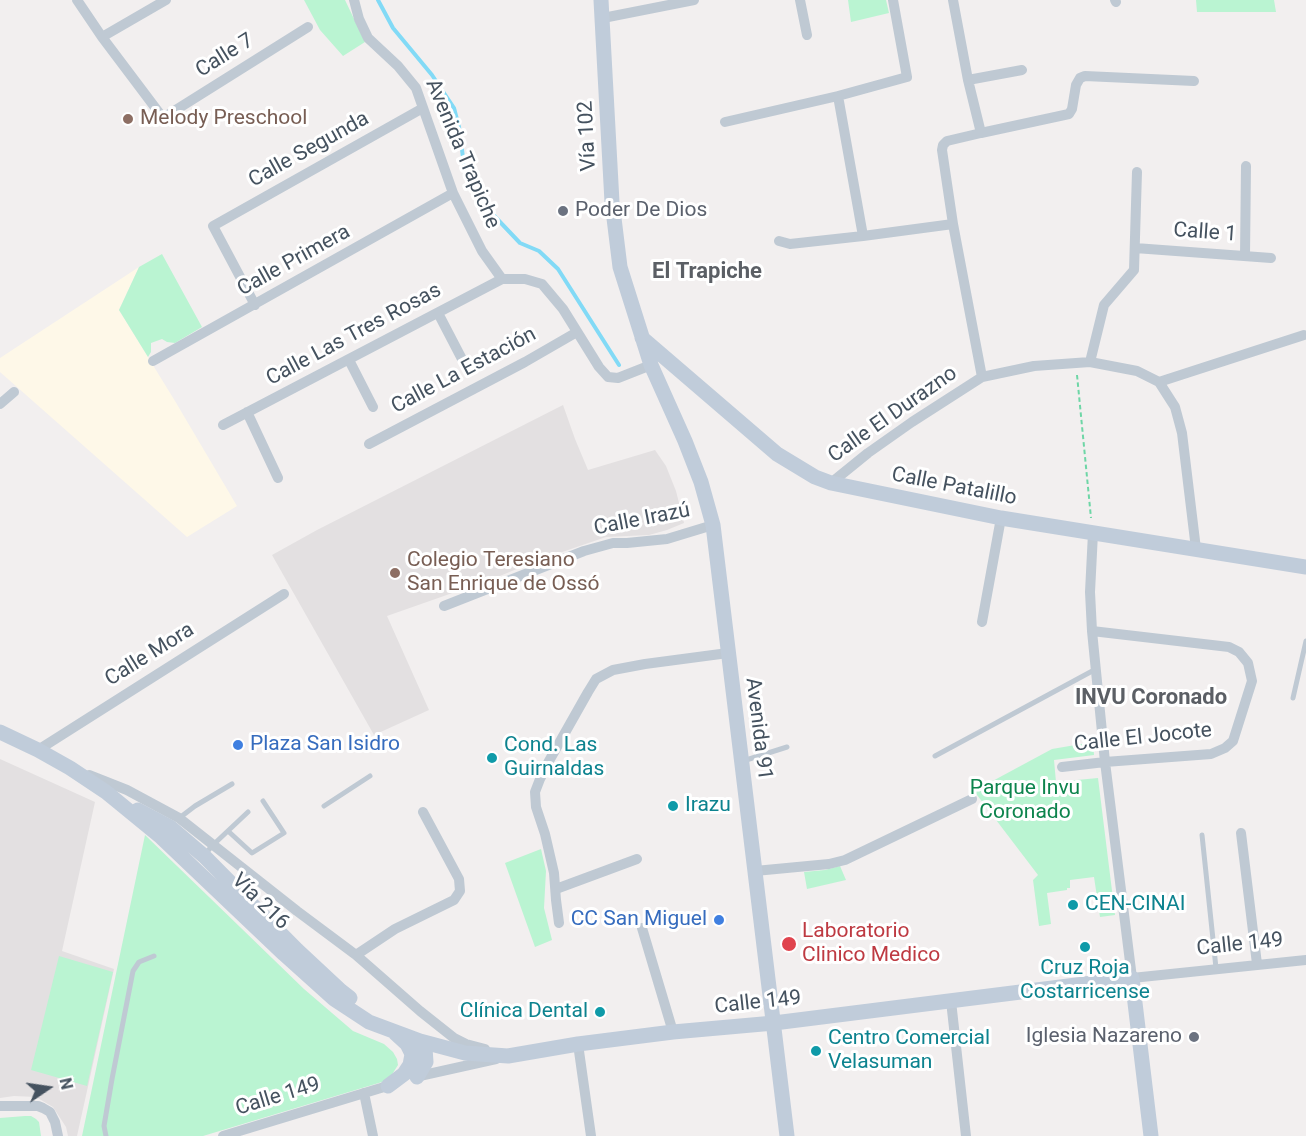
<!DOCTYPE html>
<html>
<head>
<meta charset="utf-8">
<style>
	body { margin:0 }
	#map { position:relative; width:1306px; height:1136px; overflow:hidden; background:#f2efef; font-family:Roboto,sans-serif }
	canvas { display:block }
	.north { position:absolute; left:18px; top:1058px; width:60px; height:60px; -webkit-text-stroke:4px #fff; paint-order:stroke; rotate:77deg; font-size:16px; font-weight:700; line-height:24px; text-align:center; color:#45525f }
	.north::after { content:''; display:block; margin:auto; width:21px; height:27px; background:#45525f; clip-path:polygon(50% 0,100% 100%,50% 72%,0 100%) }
</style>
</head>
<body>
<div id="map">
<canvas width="1306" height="1136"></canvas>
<div class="north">N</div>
</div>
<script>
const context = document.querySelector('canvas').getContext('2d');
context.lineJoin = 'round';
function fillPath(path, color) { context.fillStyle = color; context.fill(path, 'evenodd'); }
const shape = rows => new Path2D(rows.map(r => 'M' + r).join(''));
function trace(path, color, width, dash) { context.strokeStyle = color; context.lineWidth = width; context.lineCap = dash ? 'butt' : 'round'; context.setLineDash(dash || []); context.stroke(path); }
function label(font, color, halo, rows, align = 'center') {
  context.font = font + ' Roboto,sans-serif'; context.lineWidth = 6; context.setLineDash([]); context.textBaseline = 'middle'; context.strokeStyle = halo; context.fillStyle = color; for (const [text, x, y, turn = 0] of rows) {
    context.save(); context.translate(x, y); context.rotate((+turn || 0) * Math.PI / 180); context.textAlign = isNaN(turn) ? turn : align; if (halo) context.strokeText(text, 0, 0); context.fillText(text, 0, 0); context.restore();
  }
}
const commercial = shape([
	[139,267,119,310,175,401,237,506,187,537,0,372,0,358]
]);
const education = shape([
	[563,405,575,439,588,470,655,450,666,466,676,491,684,523,667,530,649,535,606,537,536,561,495,578,387,616,429,710,374,735,272,555,317,530],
	[0,759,95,802,62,951,114,969,77,1136,68,1136,66,1127,53,1107,36,1097,14,1096,0,1098]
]);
const green = shape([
	[304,0,345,0,365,42,343,56,320,30],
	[848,0,886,0,889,13,851,22],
	[1196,0,1274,0,1276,12,1197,12],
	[162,254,202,327,175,343,167,342,162,339,151,343,151,352,148,357,119,310,139,267],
	[1093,742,1094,755,1054,760,1056,782,1098,778,1115,915,1100,917,1094,877,1070,880,1070,888,1067,888,1067,890,1047,893,1051,924,1039,926,1033,880,1038,875,974,791,1052,749],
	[145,835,304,989,353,1031,384,1044,393,1052,397,1059,398,1065,391,1076,382,1082,203,1136,82,1136],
	[541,849,546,871,544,908,552,940,535,947,505,863],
	[840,866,846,880,807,889,804,872,825,870],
	[59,956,113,972,87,1086,31,1070],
	[25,1116,31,1116,36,1119,39,1122,41,1136,0,1136,0,1118]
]);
const stream = shape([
	[378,0,393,28,432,75,454,108,459,127,464,165,482,203,520,243,539,251,558,269,619,365]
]);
const path = shape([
	[1077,375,1091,518]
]);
const lane = shape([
	[1293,698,1306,641],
	[935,756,1096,669],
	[743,761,787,747],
	[324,806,370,776],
	[178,819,195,806,232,784],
	[228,831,252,853,284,833,263,801],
	[1202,835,1216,968],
	[204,855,214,844,248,812],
	[106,1136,104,1126,112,1079,133,971,139,962,154,956]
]);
const street = shape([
	[77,0,102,37,163,118,308,27],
	[354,0,359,19,368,38,398,66,416,88,453,193,482,251,502,279,525,279,542,284,563,309,599,367,608,377,618,378,651,365],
	[800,0,807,35],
	[893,0,907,77,838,96,863,236,953,224],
	[953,0,968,80,981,133,947,141,943,145,942,150,953,224,982,377],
	[1115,0,1116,2],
	[603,18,694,0],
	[102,37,166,0],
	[968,80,1022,70],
	[725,122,838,96],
	[981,133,1069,114,1072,109,1076,85,1080,78,1085,76,1194,81],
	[779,241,790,244,863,236],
	[1135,248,1271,258],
	[1245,256,1246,166],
	[255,305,213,226,423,108],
	[438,313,463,361],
	[349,360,373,407],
	[153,361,453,193],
	[1090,362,1104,305,1134,270,1137,172],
	[1159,382,1304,335],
	[0,404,14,392],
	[247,412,278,478],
	[223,425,502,279],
	[369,444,525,362,577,332],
	[831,483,868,453,912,422,982,377,1034,366,1090,362,1137,371,1159,382,1175,407,1182,433,1196,549],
	[1093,533,1090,592,1092,631,1105,762,1132,978,1306,960],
	[444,606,584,551,613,543,627,543,667,539,713,525],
	[982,622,1001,518],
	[38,750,284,594],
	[1062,767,1105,762,1211,754,1225,748,1233,741,1252,681,1248,663,1239,652,1229,647,1092,631],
	[89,775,127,790,179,818,297,911,356,955,420,1011,454,1038,466,1044,485,1049],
	[1241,833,1257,964],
	[755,871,829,864,845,860,972,799],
	[556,889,637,859],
	[559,923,556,900,554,873,545,834,536,807,535,792,540,779,549,761,588,692,596,679,613,670,645,664,728,653],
	[642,928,673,1032],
	[356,955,395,929,454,900,460,891,459,879,423,812],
	[951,1001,966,1136],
	[578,1044,591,1136],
	[415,1077,496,1059],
	[364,1093,373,1136],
	[0,1106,38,1106,43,1108,50,1112,55,1122,58,1136],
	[223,1136,394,1084]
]);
const secondary = shape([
	[601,0,612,202,620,267,651,365,685,441,701,482,713,525,787,1136],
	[642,338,777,454,815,477,831,483,1001,518,1306,567],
	[0,732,38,750,70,768,106,792,161,837,284,954,334,999,369,1022,420,1041,465,1053,508,1056,578,1044,673,1032,774,1023,1132,978,1151,1136],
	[138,810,170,827,204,856,297,950,341,991,350,998],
	[417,1077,426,1062,425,1048,420,1041],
	[388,1086,404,1074,410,1065,412,1054,407,1044,395,1033]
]);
const markers = [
	[128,119,6,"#8d6e63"],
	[563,211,6,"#6b7280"],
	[395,573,6,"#8d6e63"],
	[238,745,6,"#3f7fe0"],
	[492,758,6,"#0f9aa8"],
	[673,806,6,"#0f9aa8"],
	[1073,905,6,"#0f9aa8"],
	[719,920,6,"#3f7fe0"],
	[789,944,8,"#e0444e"],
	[1085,947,6,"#0f9aa8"],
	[600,1012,6,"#0f9aa8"],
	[1194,1037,6,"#6b7280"],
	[816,1051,6,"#0f9aa8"]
];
const streetNames = [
	["Calle 7",225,56,-32],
	["Vía 102",588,136,-93],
	["Calle Segunda",309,150,-29],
	["Avenida Trapiche",462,154,67],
	["Calle 1",1205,233,4],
	["Calle Primera",294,261,-29],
	["Calle Las Tres Rosas",354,335,-28],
	["Calle La Estación",464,371,-28],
	["Calle El Durazno",893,415,-35],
	["Calle Patalillo",954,487,11],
	["Calle Irazú",642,520,-11],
	["Calle Mora",150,655,-32],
	["Avenida 91",758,729,83],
	["Calle El Jocote",1143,738,-6],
	["Vía 216",260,902,44],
	["Calle 149",1240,945,-6],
	["Calle 149",758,1003,-6],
	["Calle 149",278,1097,-17]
];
const educationNames = [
	["Melody Preschool",140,119],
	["Colegio Teresiano",407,561],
	["San Enrique de Ossó",407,585]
];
const worshipNames = [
	["Poder De Dios",575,211],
	["Iglesia Nazareno",1182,1037,"right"]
];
const shopNames = [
	["Plaza San Isidro",250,745],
	["CC San Miguel",707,920,"right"]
];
const cultureNames = [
	["Cond. Las",504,746],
	["Guirnaldas",504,770],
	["Irazu",685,806],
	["CEN-CINAI",1085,905],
	["Cruz Roja",1085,969,"center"],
	["Costarricense",1085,993,"center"],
	["Clínica Dental",588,1012,"right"],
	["Centro Comercial",828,1039],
	["Velasuman",828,1063]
];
const parkNames = [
	["Parque Invu",1025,789],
	["Coronado",1025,813]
];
const healthNames = [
	["Laboratorio",802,932],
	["Clinico Medico",802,956]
];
const neighbourhoodNames = [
	["El Trapiche",707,272],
	["INVU Coronado",1151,698]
];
fillPath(commercial, '#fef8e8');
fillPath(education, '#e3e0e1');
fillPath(green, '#baf4d2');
trace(stream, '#82daf6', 4);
trace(path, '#6ed6a6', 2, [4.5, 3]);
trace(lane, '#bfc9d3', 5);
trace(street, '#bfc9d3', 10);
trace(secondary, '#c0ccda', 15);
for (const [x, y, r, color] of markers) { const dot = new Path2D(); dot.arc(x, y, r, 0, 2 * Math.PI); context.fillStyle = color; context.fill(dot); trace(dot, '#fff', 2); }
label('21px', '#45525f', '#fff', streetNames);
label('21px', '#785e54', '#fff', educationNames, 'left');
label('21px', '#5b616d', '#fff', worshipNames, 'left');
label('21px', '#366cbe', '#fff', shopNames, 'left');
label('21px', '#0d838f', '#fff', cultureNames, 'left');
label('21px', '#0d844d', '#fff', parkNames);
label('21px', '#be3a42', '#fff', healthNames, 'left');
label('bold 22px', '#5b5f65', '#fff', neighbourhoodNames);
</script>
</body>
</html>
